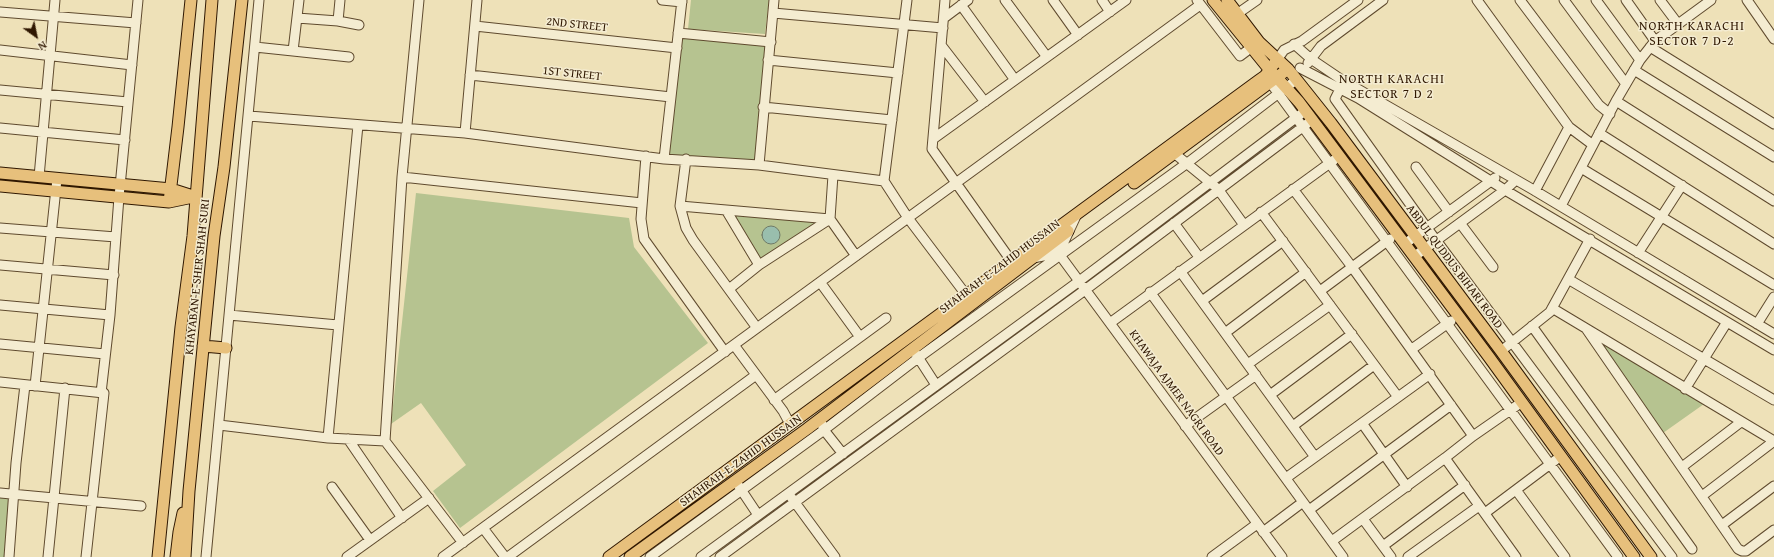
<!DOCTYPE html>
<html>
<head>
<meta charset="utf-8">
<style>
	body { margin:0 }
	#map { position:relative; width:1774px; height:557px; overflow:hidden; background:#eee1b8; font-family:"Gentium Book Plus",serif }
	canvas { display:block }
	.north { position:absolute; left:16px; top:16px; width:40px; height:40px; -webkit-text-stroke:3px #f4ecd1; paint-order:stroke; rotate:147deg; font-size:11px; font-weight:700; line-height:16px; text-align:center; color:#2f1700 }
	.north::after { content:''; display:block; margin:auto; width:14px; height:18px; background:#2f1700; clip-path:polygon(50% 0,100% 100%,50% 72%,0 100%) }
</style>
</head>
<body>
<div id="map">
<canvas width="1774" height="557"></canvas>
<div class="north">N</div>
</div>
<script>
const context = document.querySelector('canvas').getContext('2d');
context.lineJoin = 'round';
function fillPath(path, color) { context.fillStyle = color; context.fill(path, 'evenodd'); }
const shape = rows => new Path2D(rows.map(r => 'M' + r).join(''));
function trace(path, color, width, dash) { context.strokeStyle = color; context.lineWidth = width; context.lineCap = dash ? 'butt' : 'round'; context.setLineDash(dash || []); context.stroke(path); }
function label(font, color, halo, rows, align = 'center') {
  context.font = font + ' "Gentium Book Plus",serif'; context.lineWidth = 3; context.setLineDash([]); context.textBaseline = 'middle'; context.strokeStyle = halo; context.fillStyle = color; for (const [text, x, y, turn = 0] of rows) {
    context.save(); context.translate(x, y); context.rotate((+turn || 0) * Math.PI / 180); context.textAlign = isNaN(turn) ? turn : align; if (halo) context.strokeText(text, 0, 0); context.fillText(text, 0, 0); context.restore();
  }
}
const green = shape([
	[691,0,769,0,765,34,688,29],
	[678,33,771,42,759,165,664,159],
	[416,193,629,218,634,247,708,343,460,528,433,491,466,465,421,403,391,424],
	[726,210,830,219,759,265],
	[1595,338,1704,404,1663,433],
	[0,493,13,495,9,557,0,557]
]);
const water = shape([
	'762 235a9 9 0 1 1 18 0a9 9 0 1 1-18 0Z'
]);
const minor = shape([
	[340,0,338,21,359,25],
	[419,0,402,177,385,441,463,543],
	[662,0,682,2],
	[945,0,932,149,1012,262],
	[1005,0,1047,57],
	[1053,0,1078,35],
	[1102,0,1110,12],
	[1197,0,1240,56,1252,47],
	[1477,0,1569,127,1593,145],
	[1520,0,1599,105,1610,114],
	[1564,0,1626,84],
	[1596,0,1640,60],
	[1626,0,1655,41],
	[1660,0,1678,24],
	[1747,0,1774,39],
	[961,5,1015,80],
	[0,12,136,23],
	[773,13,943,28],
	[1237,14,1257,0],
	[297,18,338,21],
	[944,18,968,0],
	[475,26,677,48],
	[678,33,771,42],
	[1294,44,1311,59,1342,80,1532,189,1774,334],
	[941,45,985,102],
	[255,47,293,51,299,0],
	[1650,47,1774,124],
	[0,50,132,65],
	[293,51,349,57],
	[768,60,898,73],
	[1277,60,1284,50,1302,41,1358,0],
	[1308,63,1321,46,1383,0],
	[1300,68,1358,98,1505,190,1774,350],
	[1634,70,1774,157],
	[470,75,671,97],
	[1267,78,1618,557],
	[1340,89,1335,99,1427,228,1672,557],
	[0,90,128,102],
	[1616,101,1774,201],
	[763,107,892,120],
	[249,116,465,133,664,159,759,165,884,181,908,218,967,296],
	[0,128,125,140],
	[465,133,477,0],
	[1599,133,1774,244],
	[933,139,1126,0],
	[1174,153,1218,189,1244,225],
	[646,156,641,219,644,239,725,352],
	[664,159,682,0],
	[686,159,680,206,686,228,693,240,757,328],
	[759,165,774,0],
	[1416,167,1449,212],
	[1581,168,1774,285],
	[39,177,55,0],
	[402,177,642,203],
	[884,181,907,0],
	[1293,189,1352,267,1473,436],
	[1535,191,1569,127],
	[680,206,830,219,856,256],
	[1561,206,1616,101,1640,60,1655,41,1711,0],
	[726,210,759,265],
	[1261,212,1398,397],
	[1174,223,1199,257],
	[1460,223,1493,267],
	[0,228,116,237],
	[1051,243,1282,557],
	[1406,243,1495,178],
	[1638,253,1682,185],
	[1060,256,1063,244,1076,216],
	[1415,256,1505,190,1516,180],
	[1033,258,1048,255,1060,256],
	[0,265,114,275],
	[1180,271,1315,457],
	[1568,279,1774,400],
	[820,282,860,337],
	[729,289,759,265,830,219,833,175],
	[1320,291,1390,239],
	[1150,292,1343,557],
	[1202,301,1283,241],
	[0,305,110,315],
	[1552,308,1774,441],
	[229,315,338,325],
	[1110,323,1334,160],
	[1757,324,1774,297],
	[1532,326,1692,549],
	[1587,330,1738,549,1742,551,1746,551,1774,530],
	[1225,333,1306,272],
	[0,344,105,354],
	[734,345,783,411,790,424],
	[1412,349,1451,321],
	[1501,351,1550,312,1590,239],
	[916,354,936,385],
	[1248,364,1330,305],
	[0,382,104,393,86,557],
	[35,386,57,179],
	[1685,389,1727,322],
	[101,393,110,315,119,197,138,0],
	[1270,395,1352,334],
	[774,400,886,318],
	[1362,423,1407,487],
	[822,424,824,430,843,454],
	[219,425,328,438,385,441],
	[1185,426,1256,375],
	[1293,426,1374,365],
	[328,438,358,125],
	[348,439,402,518],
	[1445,458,1516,557],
	[1682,467,1741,422],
	[1286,478,1430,374],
	[738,485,758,515],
	[332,487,370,540],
	[1516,490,1565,557],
	[0,493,141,506],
	[1702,496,1774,441],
	[791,497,835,557],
	[1309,510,1451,405],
	[1485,513,1561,456],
	[1363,519,1391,557],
	[1722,525,1774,486],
	[483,528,505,557],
	[1263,532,1303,502],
	[1332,541,1445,458,1473,436,1522,402],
	[1383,546,1465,485],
	[9,557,16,463,25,385],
	[48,557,65,388],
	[206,557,259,0],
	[347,557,429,498],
	[443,557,1200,5],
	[508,557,756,375],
	[650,557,824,430,918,358,1186,164,1296,80],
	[701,557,1078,282,1305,111],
	[720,557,1085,290,1312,120],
	[1212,557,1257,524],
	[1408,557,1479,506]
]);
const major = shape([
	[1213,0,1269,69,1299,102,1489,357,1634,557],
	[1227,0,1259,42,1288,69,1331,123,1501,351,1651,557],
	[0,173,171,189,196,197],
	[1134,183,1288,69],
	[0,186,169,202,193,197],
	[169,202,178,127,191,0],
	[203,346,226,348],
	[158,557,181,327,193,236,212,0],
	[176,557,179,532,183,513],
	[185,557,189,491,214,236,224,167,242,0],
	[609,557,1258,81,1265,76,1277,60],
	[630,557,807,429,1068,231]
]);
const streetNames = [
	["2ND STREET",577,25,6],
	["1ST STREET",572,74,6],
	["SHAHRAH-E-ZAHID HUSSAIN",1000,267,-37],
	["ABDUL QUDDUS BIHARI ROAD",1454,267,53],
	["KHAYABAN-E-SHER SHAH SURI",198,277,-84],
	["KHAWAJA AJMER NAGRI ROAD",1176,393,54],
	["SHAHRAH-E-ZAHID HUSSAIN",741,461,-36]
];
const neighbourhoodNames = [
	["NORTH KARACHI",1692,27],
	["SECTOR 7 D-2",1692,42],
	["NORTH KARACHI",1392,80],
	["SECTOR 7 D 2",1392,95]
];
fillPath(green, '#b6c390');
fillPath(water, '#99bead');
trace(water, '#6f7b68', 1);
trace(minor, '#5f4a2e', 11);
trace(major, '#2f1700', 13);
trace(minor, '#f4ecd1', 9);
trace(major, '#e7c07c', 11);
label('12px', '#2f1700', '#f4ecd1', streetNames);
context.letterSpacing = '1px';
label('13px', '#2f1700', '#f4ecd1', neighbourhoodNames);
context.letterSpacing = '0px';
</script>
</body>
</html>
